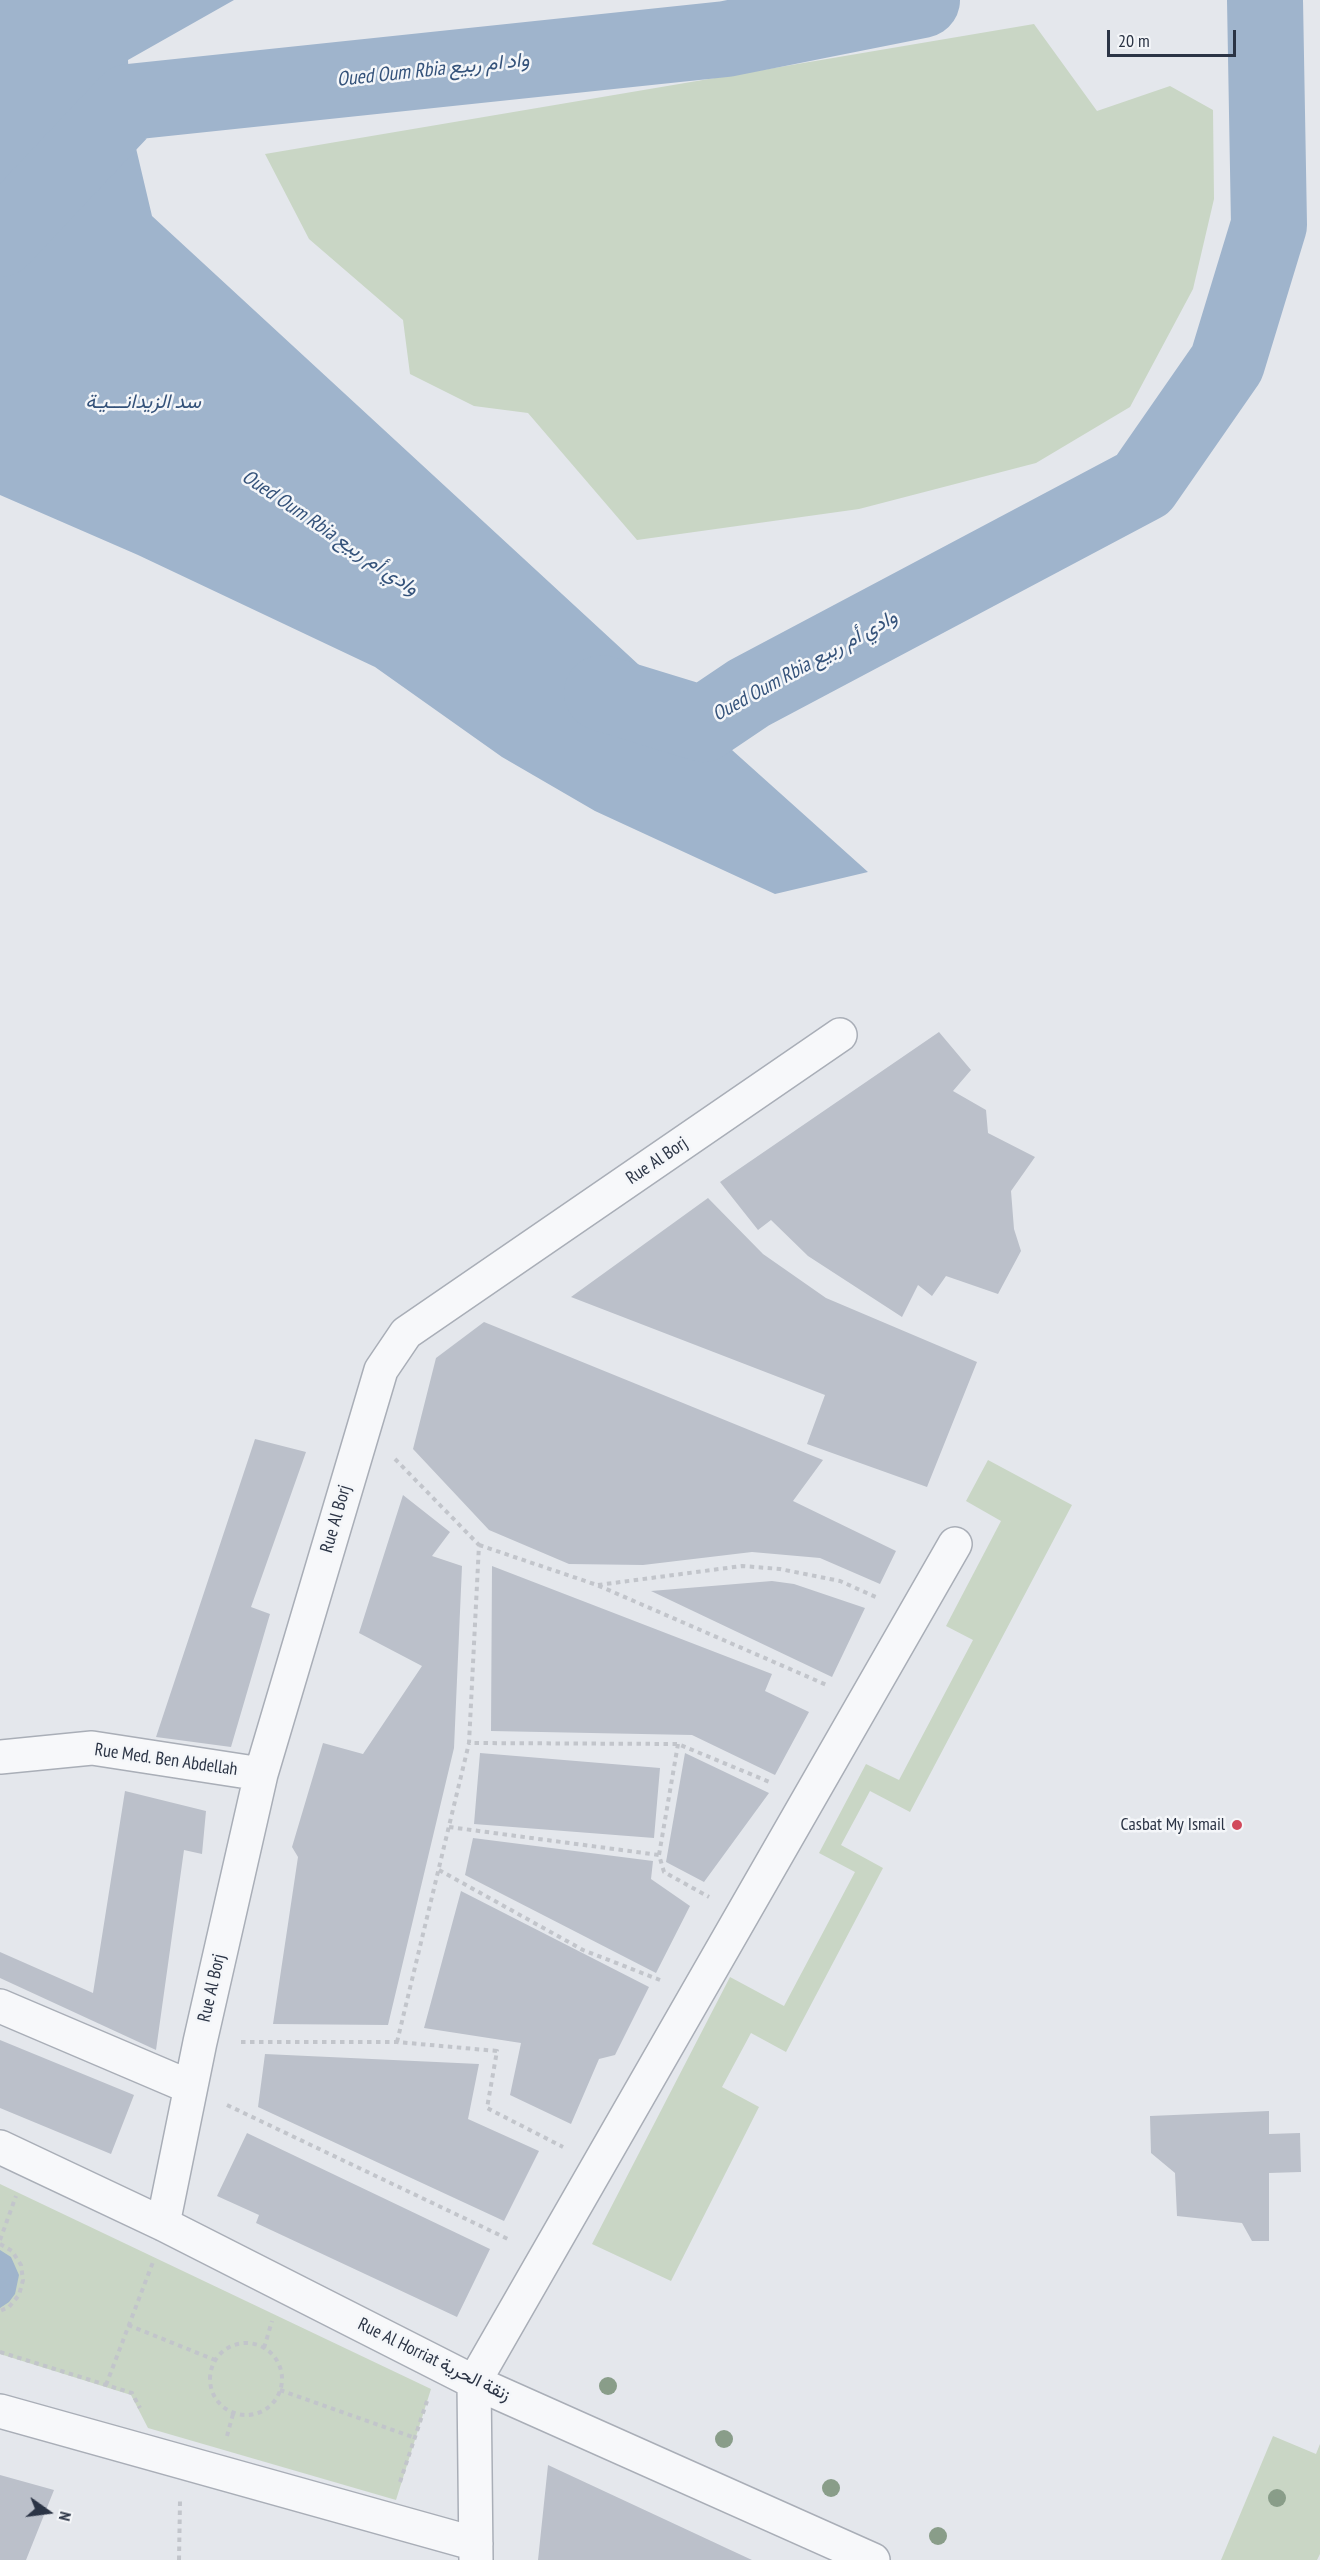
<!DOCTYPE html>
<html>
<head>
<meta charset="utf-8">
<style>
	body { margin:0 }
	#map { position:relative; width:1320px; height:2560px; overflow:hidden; background:#e4e7ec; font-family:"PT Sans Narrow",sans-serif }
	canvas { display:block }
	.north { position:absolute; left:18px; top:2482px; width:60px; height:60px; -webkit-text-stroke:4px #f4f6f9; paint-order:stroke; rotate:104deg; font-size:16px; font-weight:700; line-height:24px; text-align:center; color:#2b3445 }
	.north::after { content:''; display:block; margin:auto; width:21px; height:27px; background:#2b3445; clip-path:polygon(50% 0,100% 100%,50% 72%,0 100%) }
	.scale { position:absolute; left:1107px; top:30px; width:129px; height:27px; box-sizing:border-box; border:3px solid #2b3445; border-top:0; padding-left:8px; font-size:18px; line-height:21px; white-space:nowrap; color:#2b3445; -webkit-text-stroke:4px #f4f6f9; paint-order:stroke }
</style>
</head>
<body>
<div id="map">
<canvas width="1320" height="2560"></canvas>
<div class="north">N</div>
<div class="scale">20 m</div>
</div>
<script>
const context = document.querySelector('canvas').getContext('2d');
context.lineJoin = 'round';
function fillPath(path, color) { context.fillStyle = color; context.fill(path, 'evenodd'); }
const shape = rows => new Path2D(rows.map(r => 'M' + r).join(''));
function trace(path, color, width, dash) { context.strokeStyle = color; context.lineWidth = width; context.lineCap = dash ? 'butt' : 'round'; context.setLineDash(dash || []); context.stroke(path); }
function label(font, color, halo, rows, align = 'center') {
  context.font = font + ' "PT Sans Narrow",Vazirmatn,sans-serif'; context.lineWidth = 5; context.setLineDash([]); context.textBaseline = 'middle'; context.strokeStyle = halo; context.fillStyle = color; for (const [text, x, y, turn = 0] of rows) {
    context.save(); context.translate(x, y); context.rotate((+turn || 0) * Math.PI / 180); context.textAlign = isNaN(turn) ? turn : align; if (halo) context.strokeText(text, 0, 0); context.fillText(text, 0, 0); context.restore();
  }
}
const green = shape([
	[1034,24,1097,111,1170,86,1213,110,1214,199,1193,289,1130,407,1036,463,859,509,637,540,528,413,474,406,410,374,403,320,309,239,265,154],
	[988,1460,1072,1505,910,1812,870,1791,841,1845,883,1868,786,2052,751,2033,722,2087,759,2107,671,2281,592,2244,730,1977,784,2006,855,1872,819,1853,866,1764,899,1780,973,1640,946,1626,1001,1521,966,1501],
	[0,2184,431,2389,396,2500,148,2428,131,2395,0,2354],
	[1273,2436,1316,2454,1320,2444,1320,2554,1317,2560,1221,2560]
]);
const water = shape([
	[0,0,234,0,128,60,131,127,152,216,703,724,868,872,775,894,595,811,502,757,375,667,138,555,0,495],
	[0,2250,11,2257,19,2275,15,2294,9,2302,0,2308]
]);
const river = shape([
	[0,239,129,102,726,39,922,0],
	[602,693,703,724,749,693,1143,484,1227,363,1269,225,1265,0]
]);
const building = shape([
	[939,1032,971,1070,953,1091,986,1110,988,1133,1035,1157,1011,1191,1014,1229,1021,1251,998,1294,946,1276,932,1296,918,1285,902,1317,808,1256,771,1220,758,1230,720,1182],
	[708,1198,763,1254,826,1298,977,1362,927,1487,807,1444,825,1395,571,1297],
	[484,1322,823,1460,793,1501,896,1551,880,1584,820,1558,752,1552,643,1565,569,1564,489,1530,413,1449,436,1358],
	[255,1439,306,1452,251,1607,270,1614,231,1747,156,1737],
	[403,1495,450,1532,432,1556,462,1566,454,1748,388,2025,273,2024,298,1857,292,1847,323,1743,363,1754,422,1666,359,1633],
	[492,1566,772,1674,765,1691,809,1712,775,1775,692,1735,491,1731],
	[772,1581,794,1584,865,1608,832,1677,651,1591],
	[480,1753,660,1768,654,1838,474,1824],
	[685,1753,769,1793,704,1882,666,1862],
	[125,1791,206,1811,202,1854,184,1850,156,2050,0,1978,0,1952,93,1993],
	[473,1838,653,1861,651,1879,690,1906,656,1973,465,1875],
	[461,1891,649,1987,615,2055,599,2059,571,2124,510,2095,521,2043,424,2028],
	[0,2040,134,2095,111,2154,0,2108],
	[265,2054,479,2064,468,2119,539,2151,504,2221,258,2107],
	[1269,2111,1269,2134,1300,2133,1301,2172,1269,2173,1269,2241,1252,2241,1242,2223,1177,2216,1175,2173,1151,2153,1150,2116],
	[247,2133,490,2249,457,2317,256,2223,259,2215,217,2196],
	[548,2465,752,2560,538,2560],
	[0,2475,54,2490,26,2560,0,2560]
]);
const path = shape([
	[395,1459,479,1545,469,1743,678,1744,772,1783],
	[479,1545,597,1585,829,1686],
	[598,1585,742,1566,780,1569,840,1581,878,1598],
	[678,1744,659,1855,664,1872,709,1897],
	[449,1827,659,1855],
	[439,1870,583,1950,660,1980],
	[241,2042,397,2042,497,2051,487,2108,563,2147],
	[397,2042,469,1743],
	[227,2105,510,2240],
	[0,2240,16,2196],
	[0,2244,12,2251,21,2265,23,2280,19,2295,9,2307,0,2311],
	[128,2325,215,2360],
	'210 2379a36 36 0 1 1 72 0a36 36 0 1 1-72 0Z',
	[264,2348,272,2321],
	[0,2352,132,2393,140,2408],
	[106,2385,153,2262],
	[280,2390,415,2438],
	[227,2436,233,2414],
	[400,2482,427,2401],
	[179,2560,180,2501]
]);
const street = shape([
	[0,1757,92,1748,261,1774],
	[0,2006,190,2087],
	[0,2147,163,2224,474,2382,873,2560],
	[163,2224,200,2042,261,1774,381,1370,406,1333,840,1035],
	[0,2411,476,2544],
	[476,2560,474,2382,955,1544]
]);
const trees = [
	[608,2386],
	[724,2439],
	[831,2488],
	[1277,2498],
	[938,2536]
];
const markers = [
	[1237,1825,6,"#d1495b"]
];
const streetNames = [
	["Rue Al Borj",657,1161,-34],
	["Rue Al Borj",336,1519,-74],
	["Rue Med. Ben Abdellah",166,1760,8],
	["Rue Al Borj",212,1988,-77],
	["Rue Al Horriat زنقة الحرية",434,2360,26]
];
const poiNames = [
	["Casbat My Ismail",1225,1825]
];
const waterNames = [
	["Oued Oum Rbia واد ام ربيع",433,70,-6],
	["سد الزيدانـــيـة",143,402],
	["Oued Oum Rbia وادي أم ربيع",330,533,34],
	["Oued Oum Rbia وادي أم ربيع",805,666,-29]
];
fillPath(green, '#c9d6c5');
fillPath(water, '#9fb4cc');
trace(river, '#9fb4cc', 76);
fillPath(building, '#bbc0ca');
trace(street, '#a9aeb7', 36);
trace(path, '#c2c5cb', 4, [4.5, 4.5]);
trace(street, '#f7f8fa', 33);
context.fillStyle = '#899d89';
for (const [x, y] of trees) { context.beginPath(); context.arc(x, y, 9, 0, 2 * Math.PI); context.fill(); }
for (const [x, y, r, color] of markers) { const dot = new Path2D(); dot.arc(x, y, r, 0, 2 * Math.PI); context.fillStyle = color; context.fill(dot); trace(dot, '#f4f6f9', 2); }
label('18px', '#2b3445', '#f4f6f9', streetNames);
label('18px', '#2b3445', '#f4f6f9', poiNames, 'right');
label('italic 20px', '#34527a', '#f4f6f9', waterNames);
</script>
</body>
</html>
